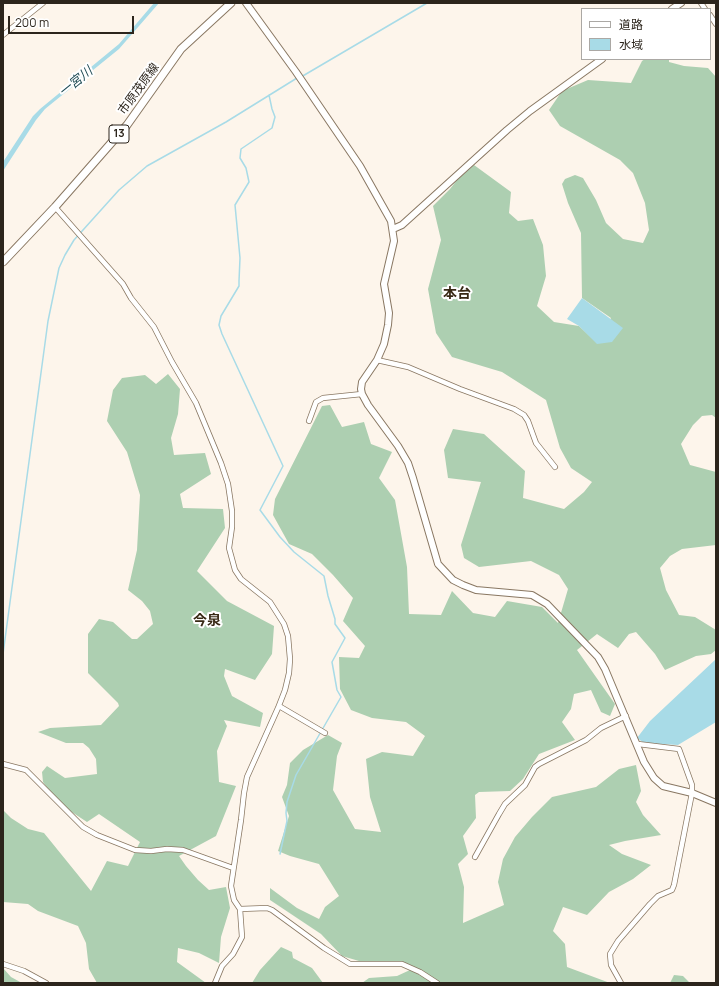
<!DOCTYPE html>
<html>
<head>
<meta charset="utf-8">
<style>
	body { margin:0 }
	#map { position:relative; width:719px; height:986px; overflow:hidden; background:#fdf5eb; font-family:Manrope,"Noto Sans JP",sans-serif }
	canvas { display:block }
	.frame { position:absolute; inset:0; border:4px solid #2c251c; pointer-events:none }
	.legend { position:absolute; left:581px; top:8px; width:130px; height:52px; box-sizing:border-box; background:#fff; border:1px solid #aba8a4; margin:0; padding:5px 7px; list-style:none; font-size:12px; color:#2c251c }
	.legend li { display:flex; align-items:center; gap:8px; height:20px }
	.legend b { width:20px; border:1px solid #aba8a4 }
	.scale { position:absolute; left:8px; top:16px; width:126px; height:18px; box-sizing:border-box; border:2px solid #2c251c; border-top:0; padding-left:5px; font-size:12px; line-height:14px; white-space:nowrap; color:#2c251c; -webkit-text-stroke:3px #fff; paint-order:stroke }
</style>
</head>
<body>
<div id="map">
<canvas width="719" height="986"></canvas>
<div class="frame"></div>
<ul class="legend">
<li><b style="height:5px;background:#fff"></b>道路</li>
<li><b style="height:11px;background:#a8dbe7"></b>水域</li>
</ul>
<div class="scale">200 m</div>
</div>
<script>
const context = document.querySelector('canvas').getContext('2d');
context.lineJoin = 'round';
function fillPath(path, color) { context.fillStyle = color; context.fill(path, 'evenodd'); }
const shape = rows => new Path2D(rows.map(r => 'M' + r).join(''));
function trace(path, color, width, dash) { context.strokeStyle = color; context.lineWidth = width; context.lineCap = dash ? 'butt' : 'round'; context.setLineDash(dash || []); context.stroke(path); }
function label(font, color, halo, rows, align = 'center') {
  context.font = font + ' Manrope,"Noto Sans JP",sans-serif'; context.lineWidth = 4; context.setLineDash([]); context.textBaseline = 'middle'; context.strokeStyle = halo; context.fillStyle = color; for (const [text, x, y, turn = 0] of rows) {
    context.save(); context.translate(x, y); context.rotate((+turn || 0) * Math.PI / 180); context.textAlign = isNaN(turn) ? turn : align; if (halo) context.strokeText(text, 0, 0); context.fillText(text, 0, 0); context.restore();
  }
}
const forest = shape([
	[645,59,669,59,669,62,684,66,708,68,716,77,716,418,712,415,702,416,693,425,681,444,690,465,716,472,716,545,682,549,670,556,660,568,666,590,679,615,695,617,716,630,716,650,711,654,696,656,665,670,655,654,636,632,629,634,618,648,597,634,577,650,615,704,610,716,601,712,591,690,574,694,571,709,562,722,575,740,539,754,523,779,510,791,479,792,475,795,476,818,463,836,468,854,458,864,464,887,463,923,504,905,498,882,503,859,515,837,532,817,552,797,596,787,619,769,636,765,641,791,636,802,643,815,661,835,625,841,609,845,622,854,651,865,633,879,609,892,587,915,563,907,553,931,565,944,567,967,610,983,362,983,369,978,397,976,410,970,402,961,359,961,342,956,321,934,270,900,270,888,297,908,319,919,325,907,339,896,319,864,290,856,278,851,289,816,282,797,287,785,290,763,303,750,328,735,342,743,337,756,333,790,355,829,381,832,370,797,366,759,382,752,413,756,425,736,406,722,372,718,351,710,340,689,339,657,359,658,365,646,343,621,353,598,333,575,312,554,289,544,273,515,275,499,322,406,330,405,342,427,364,422,371,444,392,452,379,478,395,500,407,567,409,614,441,615,452,591,473,613,495,617,507,601,542,607,558,623,568,589,559,575,531,561,479,567,464,558,461,545,481,482,448,478,444,450,453,429,484,434,525,471,523,498,564,509,584,492,592,482,571,468,560,448,546,400,502,372,452,357,436,333,428,289,441,240,433,206,450,189,457,180,474,165,511,192,509,213,518,221,533,219,543,245,546,276,537,306,554,322,579,326,597,343,611,318,582,298,581,233,568,203,562,184,565,179,575,175,583,178,596,200,606,223,623,239,643,243,649,230,645,203,633,173,620,160,560,126,549,110,562,91,588,80,631,83,642,61],
	[168,374,180,389,178,414,171,438,174,455,205,453,211,474,180,494,183,508,223,509,225,528,197,571,227,601,274,626,272,654,255,680,225,669,224,676,232,696,263,713,260,727,224,720,227,726,217,751,219,782,236,786,216,836,179,856,186,866,198,880,209,890,226,887,230,908,221,937,219,963,199,953,178,948,177,962,206,983,97,983,89,969,86,943,78,926,38,911,28,904,3,902,3,810,11,818,28,829,44,833,91,891,107,861,128,866,140,842,99,814,87,822,58,803,43,782,42,772,47,766,65,778,97,774,96,759,89,748,83,743,66,743,38,732,50,728,101,725,119,706,118,703,88,673,88,634,99,619,113,622,132,639,137,639,153,624,150,611,142,601,128,590,137,550,140,495,127,452,107,421,113,390,122,378,145,375,156,384],
	[281,947,292,952,293,958,312,968,323,983,252,983,260,970],
	[3,968,11,977,22,983,3,983],
	[674,975,683,976,690,983,670,983]
]);
const water = shape([
	[154,3,159,3,119,49,45,109,36,120,3,171,3,162,33,116,40,109,119,44],
	[582,298,623,328,612,342,597,344,579,326,567,319],
	[716,659,716,722,678,745,644,743,637,738,650,721]
]);
const stream = shape([
	[301,77,427,3],
	[269,95,272,109,275,117,272,128,241,149,240,158,246,168,249,182,235,205,240,258,239,281,239,286,221,316,219,325,222,334,283,466,260,510,280,537,294,552,324,576,328,596,335,619,335,624,345,638,332,662,337,690,341,697,296,775,287,802,286,813,287,821,280,854],
	[3,654,48,321,59,268,65,255,74,240,119,190,147,166,226,122,297,78]
]);
const street = shape([
	[701,3,705,9],
	[710,15,716,24],
	[3,35,43,3],
	[55,207,123,284,131,298,154,327,172,362,196,403,221,463,228,484,232,511,232,527,229,548,235,570,241,579,270,602,284,624,288,636,290,659,289,673,285,690,278,708,247,777,244,793,241,820,231,886,234,900,240,909,242,937,233,954,222,966,215,983],
	[377,360,408,367,460,389,514,409,524,415,528,421,536,443,555,467],
	[309,421,316,402,323,398,362,394],
	[279,706,325,733],
	[3,764,26,770,83,827,97,835,135,850,151,851,167,849,183,850,233,868],
	[475,857,499,814,505,804,525,785,535,767,539,764,586,740,601,728,626,716],
	[240,909,267,908,272,910,324,948,350,964,402,964,420,972,437,983],
	[3,964,24,971,46,983],
	[621,983,611,965,610,954,618,941,650,904,658,896,672,890,674,885,692,793,692,785,679,749,638,744]
]);
const secondary = shape([
	[246,3,296,72,360,166,391,221,394,241,384,284,389,313,388,325,384,344,377,360,362,382,361,389,362,394,368,405,398,446,408,463,413,478,438,564,453,580,463,585,476,590,532,595,547,604,598,657,605,669,644,762,654,778,663,786,692,793,716,803],
	[672,9,681,3],
	[393,229,402,225,507,130,530,111,602,59]
]);
const primary = shape([
	[3,262,55,207,127,125,181,49,231,3]
]);
const shields = [
	[119,134,20]
];
const shieldNames = [
	["13",119,134]
];
const streetNames = [
	["市原茂原線",139,89,-54]
];
const waterNames = [
	["一宮川",76,82,-39]
];
const quarterNames = [
	["本台",457,294],
	["今泉",207,621]
];
fillPath(forest, '#adcfb1');
fillPath(water, '#a8dbe7');
trace(stream, '#a8dbe7', 1.5);
trace(street, '#897762', 6);
trace(secondary, '#897762', 8);
trace(primary, '#897762', 9);
trace(street, '#fff', 4.5);
trace(secondary, '#fff', 6);
trace(primary, '#fff', 7);
for (const [x, y, w] of shields) { const box = new Path2D(); box.roundRect(x - w / 2, y - 9, w, 18, 3); context.fillStyle = '#fff'; context.fill(box); trace(box, '#2c251c', 1); }
label('bold 11px', '#2c251c', null, shieldNames);
label('12px', '#2c251c', '#fff', streetNames);
label('italic 13px', '#1c4952', '#fff', waterNames);
label('bold 14px', '#382915', '#fff', quarterNames);
</script>
</body>
</html>
